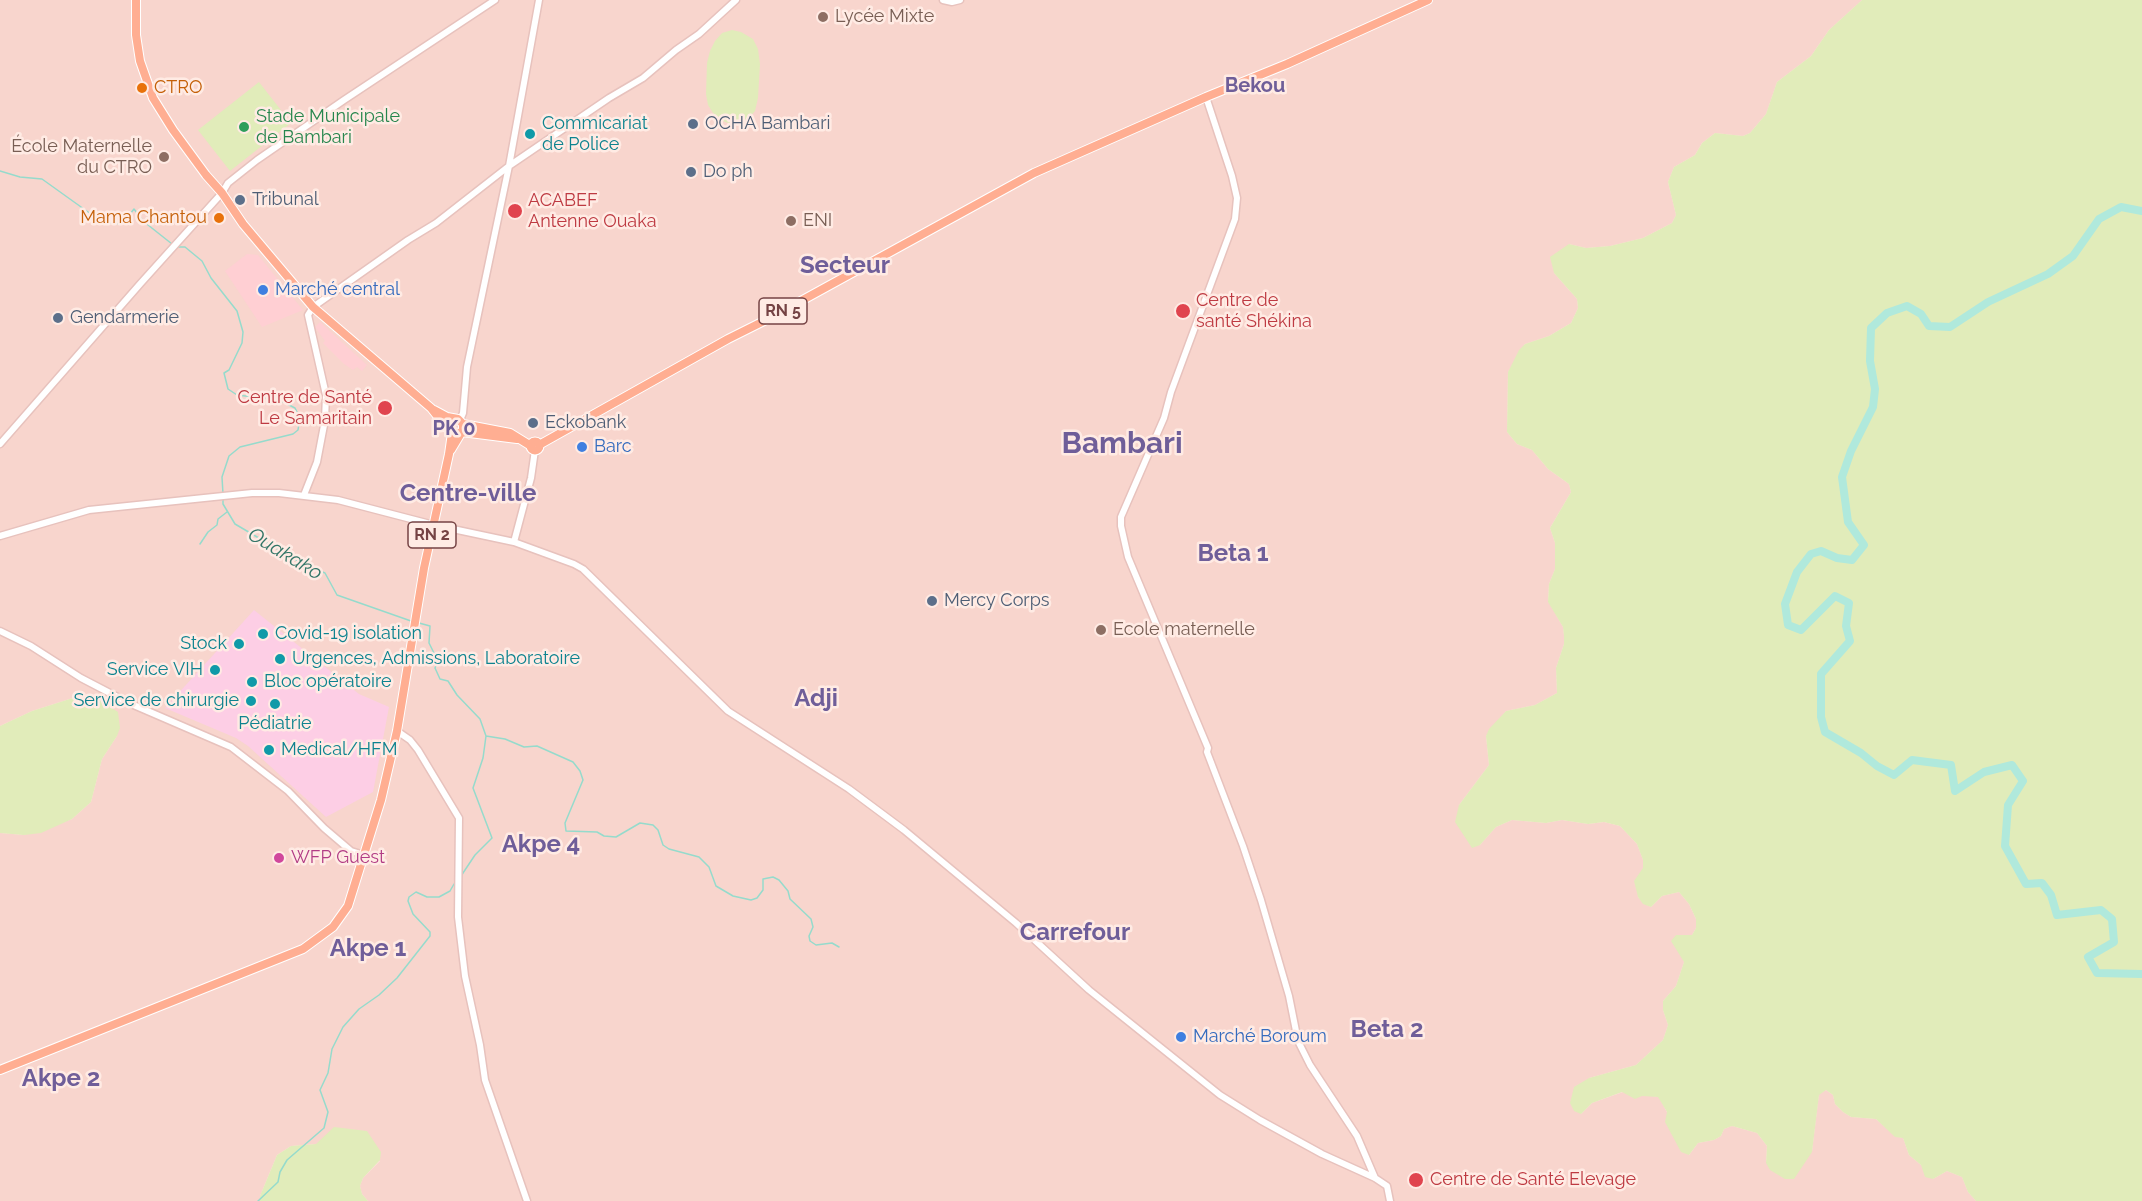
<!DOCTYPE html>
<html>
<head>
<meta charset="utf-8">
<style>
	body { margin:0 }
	canvas { display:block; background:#fee4dc }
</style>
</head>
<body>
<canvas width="2142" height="1201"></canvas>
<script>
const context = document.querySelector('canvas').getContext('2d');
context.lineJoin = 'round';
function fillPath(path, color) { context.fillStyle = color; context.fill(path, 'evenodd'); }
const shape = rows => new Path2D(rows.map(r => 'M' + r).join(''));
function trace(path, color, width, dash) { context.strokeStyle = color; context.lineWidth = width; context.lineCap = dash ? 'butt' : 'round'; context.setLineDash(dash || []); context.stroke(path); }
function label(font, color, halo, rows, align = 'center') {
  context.font = font + ' Raleway,sans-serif'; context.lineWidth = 5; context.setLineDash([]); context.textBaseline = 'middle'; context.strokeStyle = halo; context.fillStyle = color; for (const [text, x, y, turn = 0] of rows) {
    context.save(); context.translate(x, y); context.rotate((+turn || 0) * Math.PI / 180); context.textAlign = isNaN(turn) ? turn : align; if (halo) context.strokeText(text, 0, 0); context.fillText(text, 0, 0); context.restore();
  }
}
const residential = shape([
	[0,0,1862,0,1829,30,1811,56,1777,82,1766,114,1750,133,1743,136,1715,133,1702,143,1695,155,1674,167,1668,182,1676,215,1672,223,1643,238,1610,246,1586,248,1569,244,1554,273,1577,299,1578,308,1571,323,1549,336,1525,344,1508,372,1507,432,1517,444,1532,450,1548,469,1569,484,1571,492,1550,528,1555,543,1555,569,1549,584,1548,601,1563,627,1564,635,1564,644,1556,668,1557,693,1535,705,1506,711,1486,736,1489,765,1459,805,1480,845,1496,827,1512,820,1546,823,1562,820,1588,824,1604,822,1620,826,1637,844,1643,860,1644,868,1638,897,1643,903,1651,907,1662,896,1679,892,1689,904,1696,919,1696,928,1692,935,1676,935,1684,962,1676,986,1663,1001,1663,1010,1668,1025,1663,1040,1636,1065,1589,1078,1581,1114,1592,1103,1623,1092,1659,1097,1689,1155,1698,1143,1714,1140,1721,1136,1724,1129,1732,1126,1757,1133,1767,1146,1766,1163,1812,1151,1819,1094,1826,1090,1833,1095,1835,1104,1843,1112,1851,1117,1876,1119,1895,1136,1903,1138,1909,1155,1921,1165,1933,1179,1947,1171,1962,1177,1968,1192,1976,1201,368,1201,362,1194,360,1186,363,1178,380,1161,316,1144,291,1146,277,1155,260,1196,260,1201,0,1201,0,833,24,835,72,819,91,802,102,759,117,736,79,696,32,711,0,726]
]);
const commercial = shape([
	[247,254,258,255,303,310,262,327,225,271],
	[320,322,367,365,362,371,357,367,353,370,344,364,323,343,325,341,315,327]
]);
const medical = shape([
	[254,610,359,694,389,707,373,792,326,817,248,746,236,738,165,708]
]);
const green = shape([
	[1862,0,2142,0,2142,1201,1976,1201,1968,1192,1962,1177,1947,1171,1933,1179,1925,1177,1921,1165,1909,1155,1903,1138,1895,1137,1876,1119,1851,1117,1843,1112,1835,1104,1833,1095,1826,1090,1819,1095,1812,1152,1794,1179,1785,1179,1770,1170,1766,1163,1767,1146,1757,1133,1732,1126,1724,1129,1721,1136,1714,1140,1698,1143,1689,1155,1681,1152,1665,1122,1667,1112,1658,1097,1642,1096,1635,1099,1622,1092,1592,1103,1581,1114,1574,1111,1570,1103,1574,1087,1589,1078,1636,1065,1663,1040,1668,1025,1663,1010,1663,1001,1676,986,1684,962,1671,941,1676,935,1692,935,1696,928,1696,919,1689,904,1679,892,1662,896,1651,907,1643,904,1638,897,1634,881,1643,868,1643,860,1637,844,1620,826,1604,822,1588,824,1562,820,1546,823,1512,820,1496,827,1480,845,1472,848,1455,822,1459,805,1489,765,1486,736,1489,729,1506,711,1535,705,1557,693,1556,668,1564,644,1564,636,1563,627,1548,602,1549,584,1555,569,1555,543,1550,528,1571,492,1569,484,1548,469,1532,450,1517,444,1507,432,1508,372,1519,350,1525,344,1549,336,1571,323,1578,308,1577,299,1554,273,1550,257,1569,244,1586,248,1610,246,1643,238,1672,223,1676,215,1668,182,1674,167,1695,155,1702,143,1715,133,1743,136,1750,133,1766,114,1777,82,1811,56,1829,30],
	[732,30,741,32,753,39,758,49,760,64,758,98,755,111,748,119,731,124,720,120,713,113,708,105,706,94,707,63,710,51,715,41,722,33],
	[259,82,291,123,230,171,198,130],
	[79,696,96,698,118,712,120,728,117,736,102,759,91,802,72,819,41,833,24,835,0,833,0,726,32,711],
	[334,1127,367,1131,381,1152,380,1160,363,1178,360,1186,362,1194,368,1201,260,1201,260,1196,277,1155,291,1146,316,1144]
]);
const stream = shape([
	[0,171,20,177,42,179,102,222,122,224,134,209,143,221,172,244],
	[175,247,185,247,202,261,211,278,237,311,243,332,242,343,229,370,224,373,228,389,237,395,279,400,295,408,300,418,298,430,293,434,240,447,229,456,222,477,223,494],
	[223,498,223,504,235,524,303,564,325,573,337,595,411,621],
	[200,544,208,532,217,525,218,519,227,512],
	[419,623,430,626,429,643,438,661,435,668,440,679,448,681,457,695,480,719,486,736,505,739,524,747,537,746,573,762,580,771,583,780,565,823,566,831,597,832,604,836,616,837,640,823,653,825,658,830,663,845,669,849,699,857,709,867,716,886,733,896,751,900,757,898,763,890,763,879,773,877,779,880,788,891,790,899,811,919,813,927,809,936,810,941,816,945,832,943,839,947],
	[461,876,475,855,492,838,473,788,483,758,486,736],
	[258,1201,278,1182,280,1172,287,1160,324,1128,328,1112,320,1090,328,1073,332,1049,343,1027,359,1009,379,995,397,978,430,936,430,932,413,914,408,901,409,897,416,892,427,897,439,897,450,891,454,884]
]);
const river = shape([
	[2142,211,2121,207,2099,219,2073,256,2048,274,1988,302,1950,327,1929,326,1921,314,1907,306,1887,313,1871,328,1870,361,1875,389,1873,407,1851,451,1842,477,1848,522,1864,545,1852,560,1837,558,1821,551,1811,554,1797,572,1785,604,1788,625,1801,630,1835,596,1849,603,1846,626,1850,641,1821,674,1821,717,1825,732,1861,753,1877,766,1894,775,1912,760,1951,765,1955,791,1984,772,2012,765,2023,781,2008,805,2005,846,2026,884,2042,883,2051,895,2057,915,2101,910,2112,919,2114,942,2088,957,2097,973,2142,974]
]);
const minor = shape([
	[943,0,952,2,960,0],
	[1206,97,1232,176,1237,198,1235,219,1171,392,1164,418,1121,517,1121,526,1128,557,1208,748,1207,752,1243,846,1261,900,1289,996,1298,1041,1310,1065,1357,1136,1375,1178],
	[460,420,463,413,467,367,509,166,539,0],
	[0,444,140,284,222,193,228,183,257,160,344,100,495,0],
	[304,495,317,462,325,420,326,395,308,315,313,307,408,240,436,223,509,166,609,98,643,78,676,50,699,34,736,0],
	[0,536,89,510,252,493,279,493,338,500,434,525,514,542,574,564,583,569,728,711,849,789,904,830,1016,923,1089,990,1220,1095,1260,1120,1322,1154,1375,1178,1387,1186,1390,1201],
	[514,542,531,478,535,450],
	[0,631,31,646,81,678,129,703,231,747,288,791,324,828,351,851,364,855],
	[397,731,410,740,418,750,459,818,458,917,465,976,480,1045,485,1080,527,1201]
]);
const major = shape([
	[136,0,136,35,140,61,153,98,173,130,206,175,222,193,243,224,313,307,431,408,450,432,459,433],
	[434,410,447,417,458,419,463,424,463,430,451,450],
	[463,424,510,433,531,446],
	[462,432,517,439],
	'530.5 446a4.5 4.5 0 1 1 9 0a4.5 4.5 0 1 1-9 0Z',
	[539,445,728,339,770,318,1034,173,1206,97,1287,64,1428,0],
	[0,1070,303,949,333,927,348,906,381,800,397,731,424,568,449,454,452,433]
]);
const markers = [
	[823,17,6,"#8d6e63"],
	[142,88,6,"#e8710a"],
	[693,124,6,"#5c6f8a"],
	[244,127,6,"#2e9e5b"],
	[530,134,6,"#0f9aa8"],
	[164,157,6,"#8d6e63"],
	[691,172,6,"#5c6f8a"],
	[240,200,6,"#5c6f8a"],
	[515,211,8,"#e0444e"],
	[219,218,6,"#e8710a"],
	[791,221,6,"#8d6e63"],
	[263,290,6,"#3f7fe0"],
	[1183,311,8,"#e0444e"],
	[58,318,6,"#5c6f8a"],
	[385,408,8,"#e0444e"],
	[533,423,6,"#5c6f8a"],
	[582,447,6,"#3f7fe0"],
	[932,601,6,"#5c6f8a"],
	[1101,630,6,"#8d6e63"],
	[263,634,6,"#0f9aa8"],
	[239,644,6,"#0f9aa8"],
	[280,659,6,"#0f9aa8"],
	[215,670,6,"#0f9aa8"],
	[252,682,6,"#0f9aa8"],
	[251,701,6,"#0f9aa8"],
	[275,704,6,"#0f9aa8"],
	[269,750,6,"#0f9aa8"],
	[279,858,6,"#d1479c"],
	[1181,1037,6,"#3f7fe0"],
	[1416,1180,8,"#e0444e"]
];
const shields = [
	[783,311,48],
	[432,535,48]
];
const shieldNames = [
	["RN 5",783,311],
	["RN 2",432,535]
];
const educationNames = [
	["Lycée Mixte",835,17],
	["École Maternelle",152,147,"right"],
	["du CTRO",152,168,"right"],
	["ENI",803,221],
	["Ecole maternelle",1113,630]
];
const foodNames = [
	["CTRO",154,88],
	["Mama Chantou",207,218,"right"]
];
const leisureNames = [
	["Stade Municipale",256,117],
	["de Bambari",256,138]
];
const cultureNames = [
	["Commicariat",542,124],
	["de Police",542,145],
	["Covid-19 isolation",275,634],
	["Stock",227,644,"right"],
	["Urgences, Admissions, Laboratoire",292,659],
	["Service VIH",203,670,"right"],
	["Bloc opératoire",264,682],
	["Service de chirurgie",239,701,"right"],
	["Pédiatrie",275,724,"center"],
	["Medical/HFM",281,750]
];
const serviceNames = [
	["OCHA Bambari",705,124],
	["Do ph",703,172],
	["Tribunal",252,200],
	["Gendarmerie",70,318],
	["Eckobank",545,423],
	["Mercy Corps",944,601]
];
const healthNames = [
	["ACABEF",528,201],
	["Antenne Ouaka",528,222],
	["Centre de",1196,301],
	["santé Shékina",1196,322],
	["Centre de Santé",372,398,"right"],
	["Le Samaritain",372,419,"right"],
	["Centre de Santé Elevage",1430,1180]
];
const shopNames = [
	["Marché central",275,290],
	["Barc",594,447],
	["Marché Boroum",1193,1037]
];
const hotelNames = [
	["WFP Guest",291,858]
];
const neighbourhoodNames = [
	["Bekou",1255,86],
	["PK 0",454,429]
];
const waterNames = [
	["Ouakako",285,554,31]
];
const districtNames = [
	["Secteur",845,266],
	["Centre-ville",468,494],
	["Beta 1",1233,554],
	["Adji",816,699],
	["Akpe 4",541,845],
	["Carrefour",1075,933],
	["Akpe 1",368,949],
	["Beta 2",1387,1030],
	["Akpe 2",61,1079]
];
const townNames = [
	["Bambari",1122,444]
];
fillPath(residential, '#f8d5cd');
fillPath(commercial, '#ffcfd3');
fillPath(medical, '#fdcee5');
fillPath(green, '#e1ecba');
trace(stream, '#95dbcc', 1.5);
trace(river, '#b0e9dc', 8);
trace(minor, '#e7c2bd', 9);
trace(major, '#fff', 10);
trace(minor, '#fff', 6);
trace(major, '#ffae92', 8);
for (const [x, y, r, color] of markers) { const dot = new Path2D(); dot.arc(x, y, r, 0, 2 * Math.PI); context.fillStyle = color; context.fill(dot); trace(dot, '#ffebe4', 2); }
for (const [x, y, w] of shields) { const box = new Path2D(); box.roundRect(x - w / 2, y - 13, w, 26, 4.5); context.fillStyle = '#ffebe4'; context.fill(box); trace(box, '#754344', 1.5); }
label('bold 16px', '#754344', null, shieldNames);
label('18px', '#785e54', '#ffebe4', educationNames, 'left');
label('18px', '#c56008', '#ffebe4', foodNames, 'left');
label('18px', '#27864d', '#ffebe4', leisureNames, 'left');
label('18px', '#0d838f', '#ffebe4', cultureNames, 'left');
label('18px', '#4e5e75', '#ffebe4', serviceNames, 'left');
label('18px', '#be3a42', '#ffebe4', healthNames, 'left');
label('18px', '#366cbe', '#ffebe4', shopNames, 'left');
label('18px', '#b23c85', '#ffebe4', hotelNames, 'left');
label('bold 20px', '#6f5e99', '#ffebe4', neighbourhoodNames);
label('italic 20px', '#347668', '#ffebe4', waterNames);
label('bold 24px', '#6f5e99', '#ffebe4', districtNames);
label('bold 30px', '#6f5e99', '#ffebe4', townNames);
</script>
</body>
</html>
